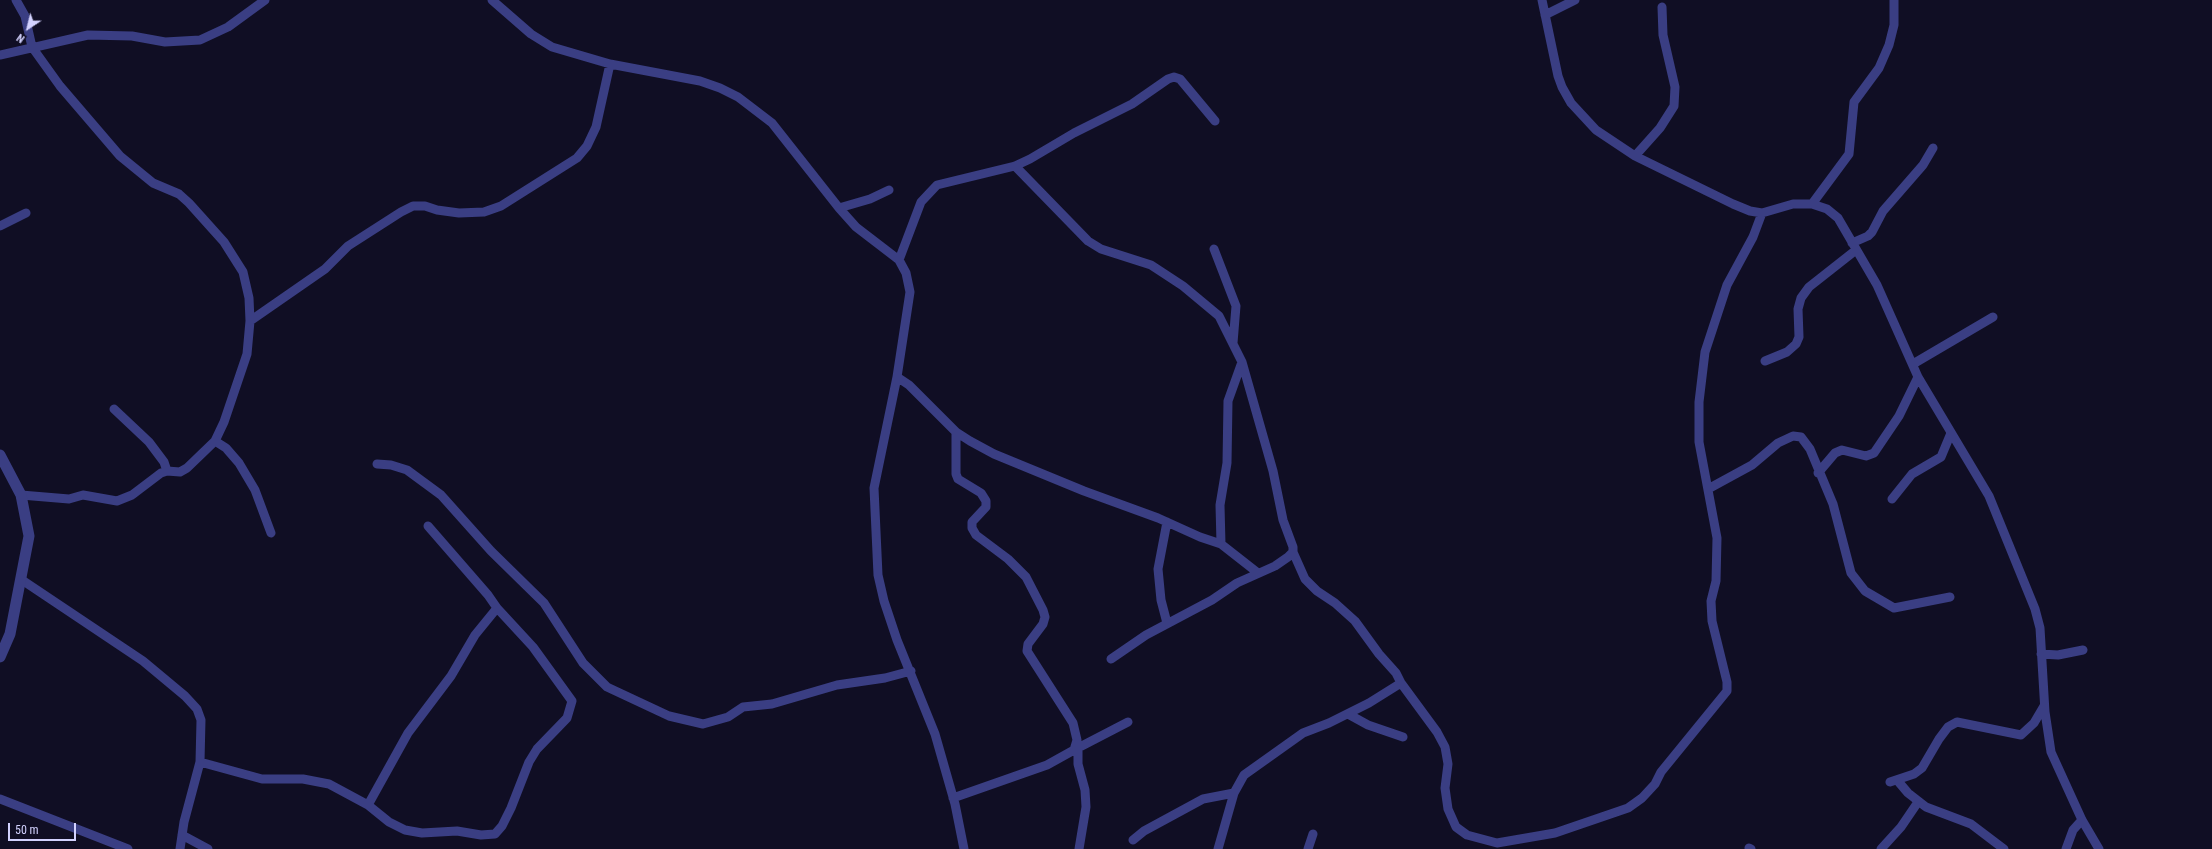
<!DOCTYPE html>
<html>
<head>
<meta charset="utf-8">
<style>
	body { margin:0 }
	#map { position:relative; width:2212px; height:849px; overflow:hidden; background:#100e24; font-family:"Roboto Condensed",sans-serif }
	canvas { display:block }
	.north { position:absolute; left:8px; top:8px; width:40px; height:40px; -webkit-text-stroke:3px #100e24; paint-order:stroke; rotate:215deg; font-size:11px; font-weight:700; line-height:16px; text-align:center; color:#d3d2ff }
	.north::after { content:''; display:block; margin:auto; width:14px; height:18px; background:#d3d2ff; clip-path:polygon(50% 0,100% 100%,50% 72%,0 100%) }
	.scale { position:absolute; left:8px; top:823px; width:68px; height:18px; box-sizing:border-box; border:2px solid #d3d2ff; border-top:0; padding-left:5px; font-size:12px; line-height:14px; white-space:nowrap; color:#d3d2ff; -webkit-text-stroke:3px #100e24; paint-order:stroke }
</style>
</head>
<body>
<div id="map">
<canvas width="2212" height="849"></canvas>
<div class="north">N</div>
<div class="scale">50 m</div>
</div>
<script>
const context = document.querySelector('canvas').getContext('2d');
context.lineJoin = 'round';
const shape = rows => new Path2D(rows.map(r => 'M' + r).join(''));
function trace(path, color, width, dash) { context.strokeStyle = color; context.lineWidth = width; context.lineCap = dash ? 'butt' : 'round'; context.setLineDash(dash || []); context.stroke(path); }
const minor = shape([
	[16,0,25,16,32,47,60,86,120,156,153,183,179,194,189,203,224,242,243,272,249,298,250,321,247,354,224,422,215,441,187,468,180,472,167,471,161,473,132,495,117,501,83,495,69,499,21,495],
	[492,0,531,34,552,47,610,64,700,81,720,88,738,97,772,123,839,208,856,227,899,260,906,273,910,292,897,377,874,488,878,575,884,601,897,640,935,734,955,804,964,849],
	[1542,0,1558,76,1562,87,1571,103,1596,130,1635,156,1733,204,1750,211,1762,213,1793,204,1812,204,1827,209,1838,218,1877,285,1918,377,1989,496,2035,609,2040,628,2045,712,2051,752,2082,820,2099,849],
	[1545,15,1575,0],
	[0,55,88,35,132,36,165,42,200,40,228,27,265,0],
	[1635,156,1660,128,1674,106,1675,87,1663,35,1662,7],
	[1015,166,1088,241,1101,249,1151,265,1183,286,1219,316,1242,362,1273,471,1283,520,1293,547,1293,552,1288,557,1275,566,1237,583,1212,600,1146,635,1111,659],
	[1812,204,1849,154,1854,102,1879,68,1889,45,1894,25,1894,0],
	[839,208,870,199,889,190],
	[0,226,26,213],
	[1852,243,1868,236,1872,232,1883,211,1923,165,1933,148],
	[1214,249,1236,306,1233,343],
	[899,260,921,202,937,185,1015,166,1030,159,1074,133,1132,104,1168,79,1174,77,1180,79,1215,121],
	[250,321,325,269,348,246,401,212,413,206,425,206,437,210,459,213,484,212,501,206,577,158,587,146,596,127,610,64],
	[1765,361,1787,352,1796,344,1799,337,1798,309,1801,298,1809,287,1856,250],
	[1913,364,1993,317],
	[897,377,909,385,956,432,970,441,994,454,1084,491,1158,518,1200,537,1221,544,1258,573],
	[114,409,149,442,164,462,167,471],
	[215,441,226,448,239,463,255,490,271,533],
	[377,464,391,465,407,470,441,495,491,551,544,603,583,663,607,687,669,716,703,724,728,717,743,707,772,704,837,685,885,678,911,671],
	[1818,473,1835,453,1842,450,1866,456,1874,453,1899,416,1918,377],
	[1708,489,1752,465,1778,443,1793,436,1801,437,1810,449,1833,504,1851,573,1865,591,1894,608,1950,597],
	[1892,499,1912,474,1941,457,1951,433],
	[1221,544,1220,505,1227,463,1228,401,1242,362],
	[1293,552,1305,579,1317,591,1335,603,1355,621,1379,654,1396,673,1401,683,1437,732,1445,747,1448,764,1445,788,1448,809,1456,827,1467,835,1497,843,1555,833,1628,808,1642,798,1655,784,1661,772,1727,691,1727,682,1712,621,1711,601,1716,581,1717,538,1699,442,1699,402,1705,352,1727,285,1753,237,1762,213],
	[22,580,143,661,185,696,197,709,201,720,200,762,184,822,180,849],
	[1167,623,1161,600,1158,569,1167,522],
	[2041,654,2058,655,2083,650],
	[1348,714,1368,725,1403,737],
	[1078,748,1078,764,1085,790,1086,807,1079,849],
	[1074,750,1128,722],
	[200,762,262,779,303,779,329,784,368,805,389,822,405,830,422,833,457,831,481,835,495,834,502,826,511,808,529,762,537,749,567,718,572,701,533,647,497,608,488,595,428,526],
	[1897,780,1908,793,1926,807,1971,824,2004,849],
	[1890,782,1914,774,1922,768,1939,739,1948,727,1957,722,2021,735,2034,723,2044,706],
	[953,798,1047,765,1074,750,1077,740,1073,723,1027,651,1028,644,1043,624,1045,617,1043,610,1026,577,1008,559,976,535,972,528,972,522,986,507,986,501,981,493,958,479,956,474,956,432],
	[0,799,128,849],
	[368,805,408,733,451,676,475,635,497,608],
	[182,835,208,849],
	[1133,840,1144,831,1203,799,1234,793],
	[1749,848,1751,849],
	[1218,849,1234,793,1244,775,1303,733,1329,723,1369,703,1401,683],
	[1308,849,1313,834],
	[1881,849,1901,827,1918,802],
	[2066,849,2073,830,2082,820]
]);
const tertiary = shape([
	[0,455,21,495,29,536,10,634,0,657]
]);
trace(minor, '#3a3e83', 9);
trace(tertiary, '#3a3e83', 11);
</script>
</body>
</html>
